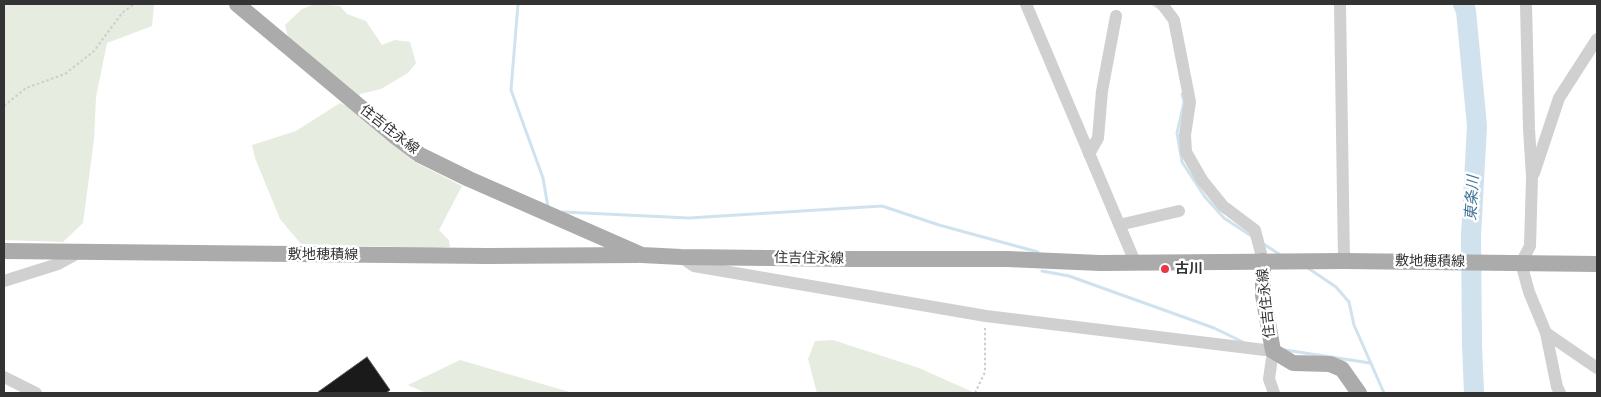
<!DOCTYPE html>
<html>
<head>
<meta charset="utf-8">
<style>
	body { margin:0 }
	#map { position:relative; width:1601px; height:397px; overflow:hidden; background:#fff; font-family:Poppins,sans-serif }
	canvas { display:block }
	.frame { position:absolute; inset:0; border:5px solid #333; pointer-events:none }
</style>
</head>
<body>
<div id="map">
<canvas width="1601" height="397"></canvas>
<div class="frame"></div>
</div>
<script>
const context = document.querySelector('canvas').getContext('2d');
context.lineJoin = 'round';
function fillPath(path, color) { context.fillStyle = color; context.fill(path, 'evenodd'); }
const shape = rows => new Path2D(rows.map(r => 'M' + r).join(''));
function trace(path, color, width, dash) { context.strokeStyle = color; context.lineWidth = width; context.lineCap = dash ? 'butt' : 'round'; context.setLineDash(dash || []); context.stroke(path); }
function label(font, color, halo, rows, align = 'center') {
  context.font = font + ' Poppins,"Noto Sans JP",sans-serif'; context.lineWidth = 5; context.setLineDash([]); context.textBaseline = 'middle'; context.strokeStyle = halo; context.fillStyle = color; for (const [text, x, y, turn = 0] of rows) {
    context.save(); context.translate(x, y); context.rotate((+turn || 0) * Math.PI / 180); context.textAlign = isNaN(turn) ? turn : align; if (halo) context.strokeText(text, 0, 0); context.fillText(text, 0, 0); context.restore();
  }
}
const green = shape([
	[4,4,154,4,152,26,107,43,96,97,94,139,83,223,63,242,4,240],
	[315,4,340,6,347,14,366,21,382,45,395,40,410,42,416,63,408,73,381,89,360,94,358,99,289,41,285,25,302,9],
	[340,103,355,110,415,162,462,186,439,230,449,240,450,247,435,248,301,244,280,219,255,158,252,145,296,131],
	[833,340,919,368,975,393,817,393,808,359,815,341],
	[460,360,573,393,426,393,408,385]
]);
const stream = shape([
	[518,4,511,90,543,178,548,207],
	[1153,4,1159,8],
	[1182,94,1184,102,1177,133,1182,162,1205,197,1224,218,1253,237],
	[563,212,689,218,882,206,939,225,1038,252],
	[1262,243,1282,256],
	[1308,268,1336,287,1349,302,1354,325,1384,393],
	[1042,271,1069,276,1214,328,1243,342],
	[1285,350,1370,363]
]);
const river = shape([
	[1463,4,1466,11,1477,126,1471,236,1472,344,1474,393]
]);
const building = shape([
	[367,357,390,390,386,393,318,393,318,392,367,357]
]);
const path = shape([
	[4,106,26,88,65,74,94,51,122,13,134,4],
	[975,393,985,372,985,328]
]);
const minor = shape([
	[1026,4,1135,262],
	[1162,4,1174,20,1190,102,1185,135,1186,152,1202,180,1223,206,1255,230,1263,261],
	[1340,4,1344,261],
	[1526,4,1529,129,1532,177,1530,246,1521,263,1529,292,1546,333,1597,368],
	[1089,154,1098,138,1102,91,1116,16],
	[1534,173,1559,98,1597,39],
	[1119,225,1179,211],
	[681,257,694,266,986,316,1273,351,1269,379,1274,393],
	[4,281,58,264,78,253],
	[1546,333,1557,387,1560,393],
	[4,377,36,393]
]);
const major = shape([
	[237,4,396,137,420,155,469,179,642,255,681,257,854,259,1007,259,1100,263,1344,261,1597,264],
	[4,251,487,256,638,255],
	[1263,261,1263,295,1273,351,1293,363,1330,364,1342,369,1359,393]
]);
const markers = [
	[1165,269,5,"#e63946"]
];
const streetNames = [
	["住吉住永線",389,130,38],
	["敷地穂積線",323,255],
	["住吉住永線",809,259,1],
	["敷地穂積線",1430,262,1],
	["住吉住永線",1267,303,-96]
];
const poiNames = [
	["古川",1175,269]
];
const waterNames = [
	["東条川",1473,198,-87]
];
fillPath(green, '#e6ecdf');
trace(stream, '#cfe2ee', 3);
trace(river, '#cfe2ee', 20);
fillPath(building, '#1a1a1a');
trace(building, '#5f5f5f', 1);
trace(path, '#cdcdcd', 2, [2.5, 2.5]);
trace(minor, '#d0d0d0', 12);
trace(major, '#ababab', 16);
for (const [x, y, r, color] of markers) { const dot = new Path2D(); dot.arc(x, y, r, 0, 2 * Math.PI); context.fillStyle = color; context.fill(dot); trace(dot, '#fff', 2); }
label('14px', '#333', '#fff', streetNames);
label('bold 14px', '#333', '#fff', poiNames, 'left');
label('italic 15px', '#3f7597', '#fff', waterNames);
</script>
</body>
</html>
